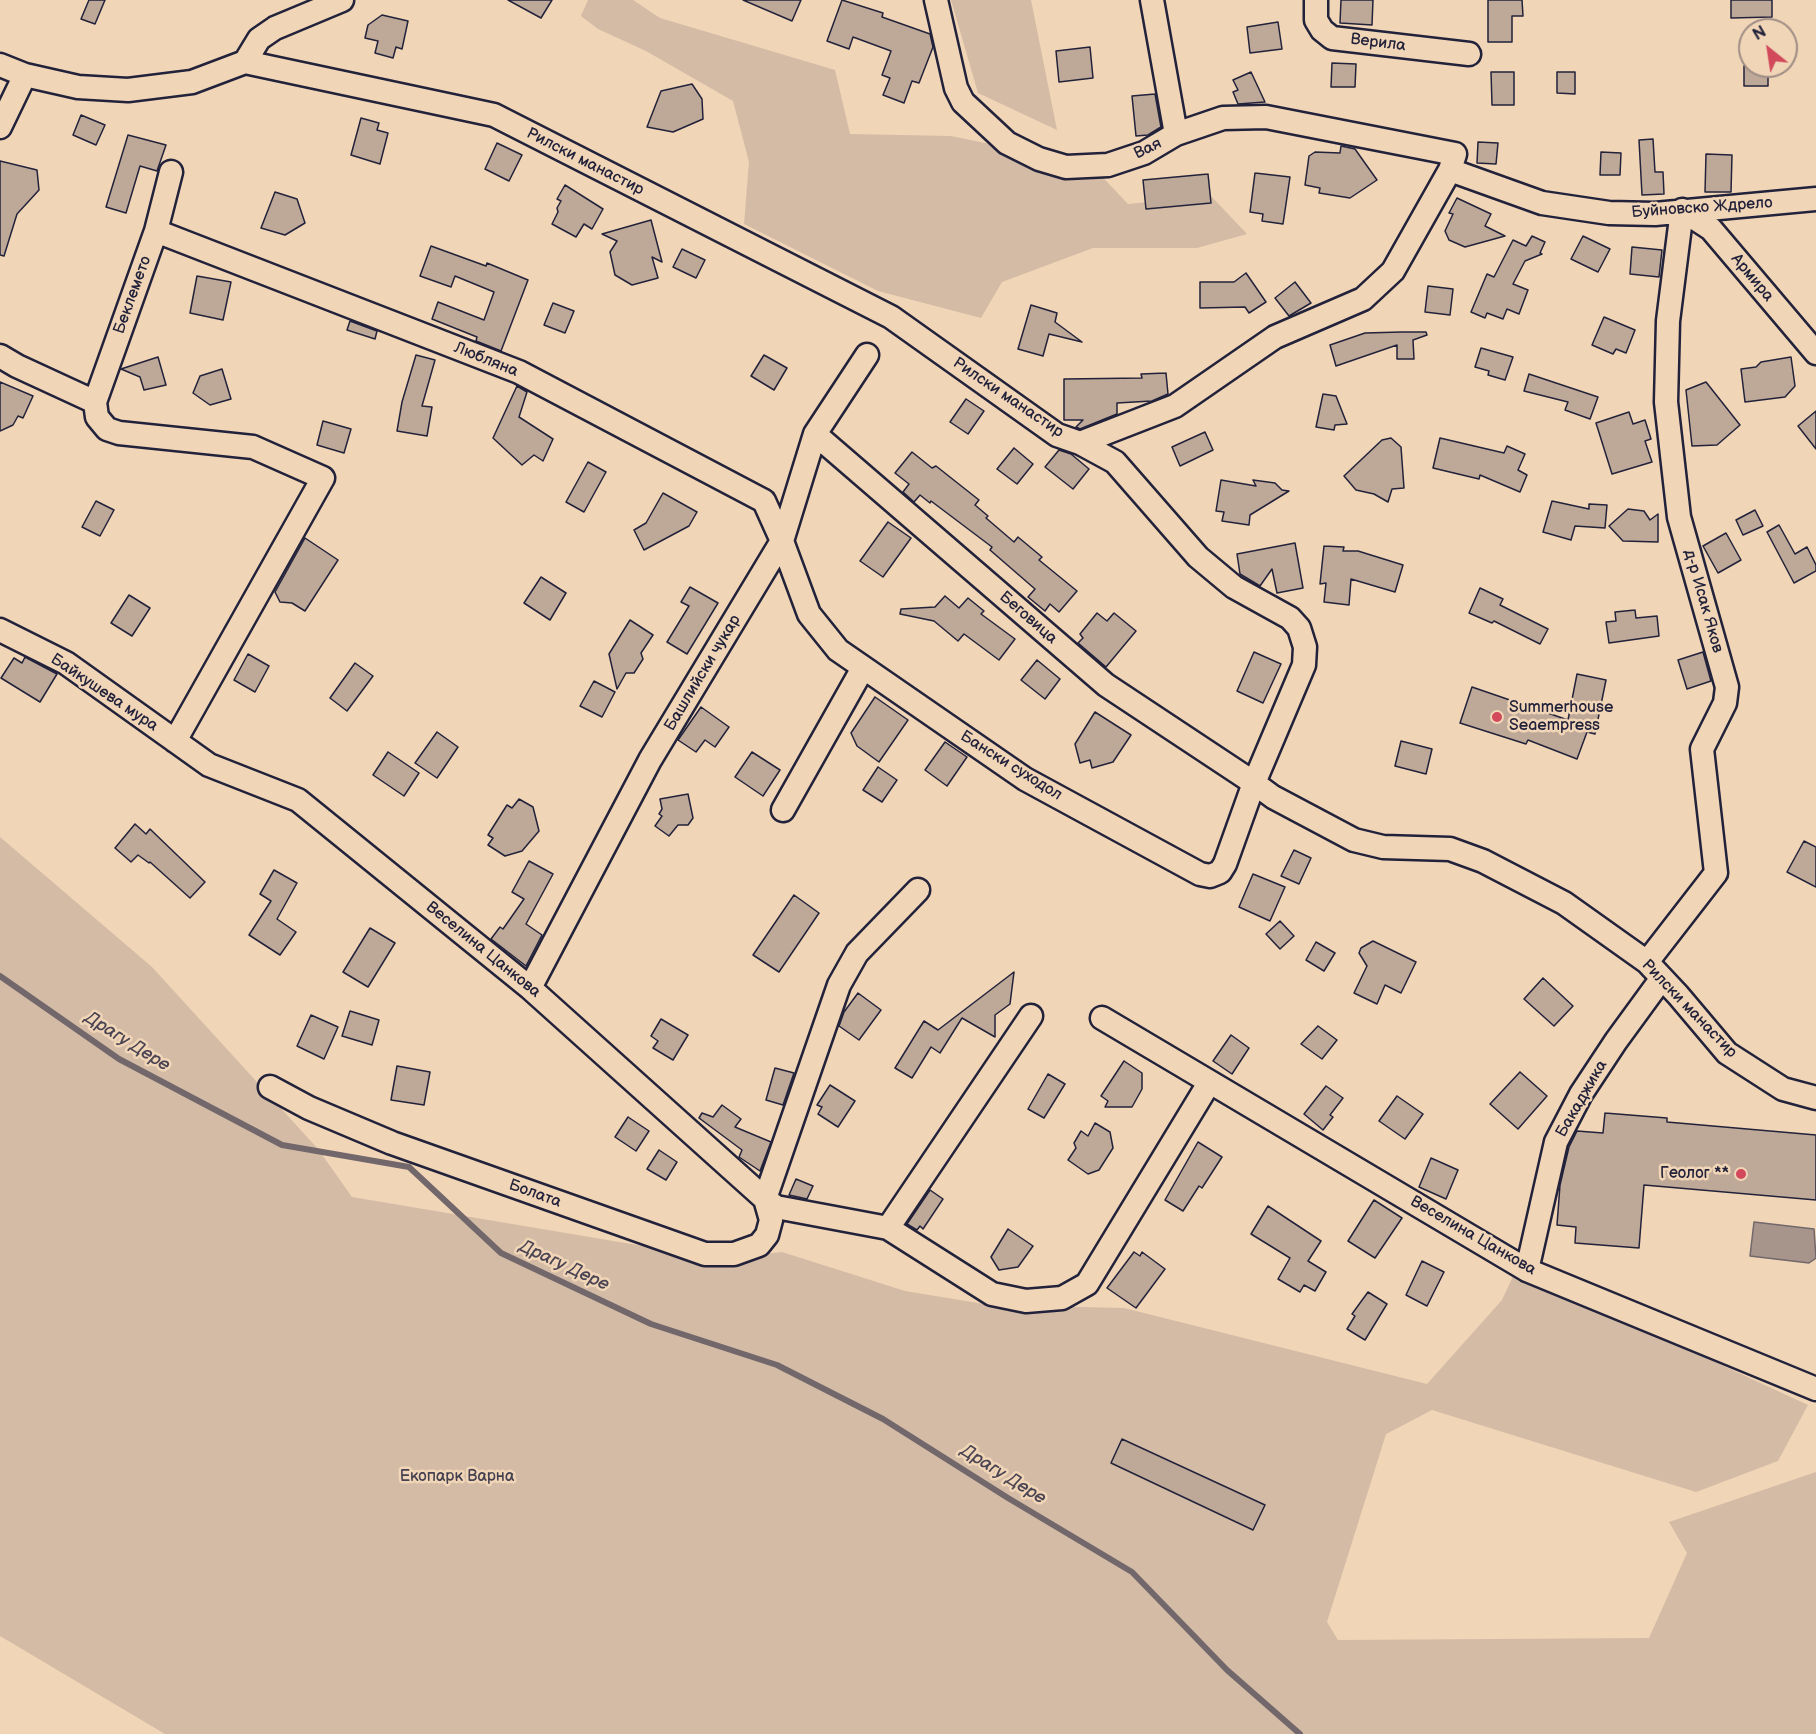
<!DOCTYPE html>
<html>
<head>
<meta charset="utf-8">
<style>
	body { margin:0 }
	#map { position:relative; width:1816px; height:1734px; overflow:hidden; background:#f1d5b7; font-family:"Balsamiq Sans",sans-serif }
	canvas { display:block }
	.north { position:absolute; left:1738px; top:18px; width:60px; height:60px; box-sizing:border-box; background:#f1d5b7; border:2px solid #9e8d85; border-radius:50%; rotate:330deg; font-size:16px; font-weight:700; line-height:24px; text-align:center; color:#22223b }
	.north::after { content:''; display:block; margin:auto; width:21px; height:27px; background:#d1495b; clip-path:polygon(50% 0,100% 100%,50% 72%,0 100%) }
</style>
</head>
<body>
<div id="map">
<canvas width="1816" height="1734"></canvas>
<div class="north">N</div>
</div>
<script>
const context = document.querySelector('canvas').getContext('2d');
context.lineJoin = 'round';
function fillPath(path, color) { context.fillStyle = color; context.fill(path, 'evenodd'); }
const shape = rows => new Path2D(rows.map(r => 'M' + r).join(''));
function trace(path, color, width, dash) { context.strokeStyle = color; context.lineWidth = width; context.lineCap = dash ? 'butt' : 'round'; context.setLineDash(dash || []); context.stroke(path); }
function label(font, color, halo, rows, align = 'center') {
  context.font = font + ' "Balsamiq Sans",sans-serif'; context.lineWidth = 5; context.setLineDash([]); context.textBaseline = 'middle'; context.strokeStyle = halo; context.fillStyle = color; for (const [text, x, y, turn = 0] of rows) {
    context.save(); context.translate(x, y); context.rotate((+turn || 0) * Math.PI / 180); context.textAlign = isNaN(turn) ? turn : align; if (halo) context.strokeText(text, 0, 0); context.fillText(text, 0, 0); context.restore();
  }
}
const green = shape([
	[588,0,633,0,660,18,835,70,850,134,951,136,1091,165,1128,204,1211,196,1247,234,1197,248,1093,248,1002,282,981,318,878,291,744,224,749,162,733,101,646,51,598,29,581,16],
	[951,0,1031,0,1057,130,978,93],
	[0,837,152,967,318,1149,352,1197,720,1259,782,1252,905,1291,990,1305,1124,1308,1427,1384,1502,1300,1516,1270,1808,1405,1778,1461,1696,1492,1432,1410,1386,1434,1327,1622,1338,1640,1649,1638,1687,1553,1669,1522,1816,1472,1816,1734,165,1734,0,1636]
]);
const water = shape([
	[1754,1222,1814,1229,1816,1258,1809,1263,1750,1256,1754,1222]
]);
const stream = shape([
	[0,976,119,1059,282,1145,409,1167,501,1253,651,1324,777,1365,883,1419,1008,1498,1132,1572,1227,1670,1300,1734]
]);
const building = shape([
	[89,0,105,0,95,24,81,19,89,0],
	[508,0,552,0,541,18,508,0],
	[743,0,801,0,792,21,743,0],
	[842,0,883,13,882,17,930,34,933,47,919,83,912,81,904,103,883,95,890,78,882,75,891,51,853,37,849,49,827,41,842,0],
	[1341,0,1373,0,1372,25,1340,23,1341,0],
	[1488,0,1522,0,1523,16,1512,16,1512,42,1488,42,1488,0],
	[1731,0,1772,0,1772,17,1731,18,1731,0],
	[382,15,408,21,402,49,396,47,393,58,375,53,378,41,365,38,368,25,382,15],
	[1278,22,1282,49,1250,53,1247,27,1278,22],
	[1090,47,1093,78,1059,82,1056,51,1090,47],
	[1332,63,1356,64,1355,87,1331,87,1332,63],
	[1744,66,1768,66,1768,86,1744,86,1744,66],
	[1251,72,1265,102,1238,104,1233,92,1238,90,1233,80,1251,72],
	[1491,72,1514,72,1514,105,1492,105,1491,72],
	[1557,72,1575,72,1575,94,1557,93,1557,72],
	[692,84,702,99,703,119,673,132,647,127,661,91,692,84],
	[1155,94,1161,127,1148,135,1136,136,1132,96,1155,94],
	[81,115,105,125,96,145,73,135,81,115],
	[361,118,379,123,377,130,388,133,380,164,351,155,361,118],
	[128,135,166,145,157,171,140,166,126,213,106,207,128,135],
	[1653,139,1655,172,1663,172,1664,194,1642,195,1639,140,1653,139],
	[1478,142,1498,143,1496,164,1477,163,1478,142],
	[497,143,522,155,509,181,485,169,497,143],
	[1341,146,1355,149,1377,180,1350,198,1319,193,1320,188,1305,185,1309,156,1315,152,1340,153,1341,146],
	[1601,152,1621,153,1620,175,1600,175,1601,152],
	[1706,154,1732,155,1731,192,1705,192,1706,154],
	[0,161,37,170,39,190,17,214,4,256,0,255,0,161],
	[1255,173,1290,177,1283,224,1262,221,1263,214,1250,212,1255,173],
	[1208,174,1211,203,1146,209,1143,180,1208,174],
	[565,185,603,209,592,229,584,224,576,237,552,224,558,212,557,208,561,201,557,199,565,185],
	[275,192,297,199,305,223,285,235,261,228,275,192],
	[1457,198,1491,214,1485,226,1505,236,1465,247,1449,240,1445,231,1453,214,1449,213,1457,198],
	[651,220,662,262,652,257,658,278,632,285,615,275,610,252,617,241,602,234,651,220],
	[1532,236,1545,242,1540,253,1542,254,1525,261,1513,284,1528,290,1519,314,1507,309,1503,319,1487,313,1485,318,1471,312,1487,274,1494,277,1513,240,1526,246,1532,236],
	[1583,236,1610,249,1598,272,1571,259,1583,236],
	[431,246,486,266,487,263,528,280,501,351,476,341,477,337,432,319,438,302,484,320,494,292,455,276,451,287,420,276,431,246],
	[1632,247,1662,250,1659,277,1630,274,1632,247],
	[682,249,705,260,696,278,673,267,682,249],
	[1246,273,1266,302,1249,313,1245,307,1200,308,1200,282,1234,282,1246,273],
	[197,276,231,282,223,320,190,313,197,276],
	[1295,282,1311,303,1289,316,1275,298,1295,282],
	[1428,286,1453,289,1450,315,1425,312,1428,286],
	[553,303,574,311,565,333,544,325,553,303],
	[1031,305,1057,313,1055,322,1082,342,1049,334,1043,356,1018,349,1031,305],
	[1604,317,1635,330,1626,353,1616,349,1613,354,1592,345,1604,317],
	[350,321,377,331,375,339,347,330,350,321],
	[1401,332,1426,332,1427,335,1413,340,1414,359,1397,359,1397,345,1336,366,1330,345,1365,333,1401,332],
	[1481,348,1513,357,1505,380,1488,375,1489,371,1475,367,1481,348],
	[416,355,435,360,422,406,432,407,427,436,397,431,402,402,416,355],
	[764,355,787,368,774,390,751,376,764,355],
	[158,357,166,385,144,390,140,377,121,369,158,357],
	[1791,357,1795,386,1785,397,1745,402,1741,369,1756,367,1761,362,1791,357],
	[222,369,231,399,210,405,193,393,200,376,222,369],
	[1166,373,1168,394,1152,401,1117,403,1117,414,1080,429,1076,427,1083,420,1064,420,1064,379,1142,378,1141,374,1166,373],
	[1529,374,1598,397,1590,419,1565,410,1568,402,1524,391,1529,374],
	[0,382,33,396,23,418,18,416,13,425,0,431,0,382],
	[1706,382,1740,425,1717,445,1692,446,1686,390,1706,382],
	[517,386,527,392,519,417,553,439,543,461,534,455,522,465,493,438,517,386],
	[1323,394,1336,396,1347,424,1335,425,1334,430,1316,427,1323,394],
	[966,399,984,411,968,434,950,422,966,399],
	[1816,411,1816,449,1798,426,1816,411],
	[1629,412,1633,424,1645,420,1651,439,1645,441,1652,462,1612,474,1596,423,1629,412],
	[323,421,351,429,344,453,317,445,323,421],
	[1205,432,1213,450,1180,466,1172,447,1205,432],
	[1391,438,1401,447,1404,488,1392,489,1388,502,1374,494,1356,490,1344,476,1382,440,1391,438],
	[1440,438,1504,453,1507,446,1525,454,1518,470,1527,475,1520,492,1480,475,1479,479,1433,468,1440,438],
	[1014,448,1033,464,1017,484,997,469,1014,448],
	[1059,450,1071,454,1089,469,1073,489,1045,467,1059,450],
	[912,452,932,468,936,466,979,500,975,505,988,516,986,518,1014,542,1018,537,1042,557,1039,560,1077,591,1059,612,1050,604,1045,611,1028,597,1035,589,990,550,992,547,931,501,930,503,920,495,914,502,903,492,909,484,895,473,912,452],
	[588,462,606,472,584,512,566,502,588,462],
	[1221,480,1256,486,1253,480,1275,483,1282,490,1289,491,1250,515,1249,525,1222,521,1224,512,1216,511,1221,480],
	[663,493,697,512,689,526,644,550,634,530,646,523,663,493],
	[96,501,114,510,100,536,82,527,96,501],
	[1552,501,1589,509,1589,504,1607,505,1605,528,1575,526,1571,540,1543,532,1552,501],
	[1628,509,1644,511,1650,520,1658,514,1658,542,1623,541,1609,526,1628,509],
	[1755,510,1763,526,1743,535,1736,520,1755,510],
	[888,522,911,538,883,577,860,561,888,522],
	[1779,525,1795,554,1807,547,1816,565,1816,571,1794,583,1767,532,1779,525],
	[1726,533,1741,560,1718,573,1703,546,1726,533],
	[305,538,338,560,305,611,292,603,280,602,275,592,305,538],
	[1295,543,1303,588,1277,593,1272,569,1260,586,1240,574,1237,554,1295,543],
	[1324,546,1344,547,1343,551,1358,551,1403,565,1395,592,1351,579,1349,605,1324,602,1326,583,1320,584,1324,546],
	[541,577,566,593,550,620,524,603,541,577],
	[690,587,718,603,687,654,667,642,689,606,681,602,690,587],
	[1480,588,1503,599,1500,605,1548,629,1540,644,1494,621,1492,623,1469,613,1480,588],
	[129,595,150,608,132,636,111,623,129,595],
	[945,596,959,608,968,598,984,611,981,614,1015,639,999,660,964,634,958,641,934,621,900,614,901,609,935,607,945,596],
	[1635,610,1636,618,1657,616,1659,636,1609,643,1606,622,1616,621,1615,612,1635,610],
	[1097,613,1107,621,1114,613,1136,631,1106,667,1078,643,1083,638,1080,634,1097,613],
	[630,620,653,635,641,653,643,659,634,673,626,673,617,689,609,654,630,620],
	[1254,652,1281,664,1263,703,1237,691,1254,652],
	[1703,652,1711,681,1687,689,1678,660,1703,652],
	[248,654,269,666,255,692,234,680,248,654],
	[25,657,57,674,40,702,1,678,14,658,22,663,25,657],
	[1037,660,1060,679,1045,699,1021,680,1037,660],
	[355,663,373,676,347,711,330,698,355,663],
	[1577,674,1606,680,1595,734,1587,732,1577,759,1528,740,1526,744,1460,723,1472,687,1568,720,1577,674],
	[594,681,615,692,602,717,580,706,594,681],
	[875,697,908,720,879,762,857,746,851,733,875,697],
	[701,707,729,727,715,747,705,740,696,752,678,740,701,707],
	[1095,712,1131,735,1113,762,1092,768,1090,760,1080,763,1075,744,1095,712],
	[437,732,458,747,437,778,415,763,437,732],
	[1401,741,1432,749,1426,774,1395,766,1401,741],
	[945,742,967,757,947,786,925,770,945,742],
	[388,752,419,773,404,796,373,775,388,752],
	[752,752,780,770,763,796,735,777,752,752],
	[878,767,897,780,882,802,863,790,878,767],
	[688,794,693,818,688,825,678,825,669,836,655,826,662,816,659,814,662,809,660,799,688,794],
	[519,799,533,807,539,831,522,851,505,856,488,845,493,838,488,835,507,805,512,808,519,799],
	[135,824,146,834,150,829,205,882,190,898,150,862,149,863,138,855,131,862,115,848,135,824],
	[1804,841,1816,847,1816,887,1787,872,1804,841],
	[1294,850,1311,858,1299,884,1281,876,1294,850],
	[529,861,553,874,526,924,542,935,526,966,491,939,500,927,503,929,524,899,512,892,529,861],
	[274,870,297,883,277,919,296,932,280,955,249,935,271,901,260,894,274,870],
	[1253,874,1285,887,1270,921,1239,907,1253,874],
	[794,895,819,913,779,972,753,955,794,895],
	[1280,921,1294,936,1280,949,1266,934,1280,921],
	[370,928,395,943,368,987,343,972,370,928],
	[1373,941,1416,962,1401,993,1385,985,1377,1004,1354,993,1367,966,1359,953,1361,948,1373,941],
	[1316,942,1335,953,1324,971,1306,960,1316,942],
	[1014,972,1010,1004,995,1015,995,1037,962,1018,940,1053,931,1047,912,1078,895,1068,924,1021,938,1030,1014,972],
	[1543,978,1573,1006,1554,1026,1524,999,1543,978],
	[858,993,881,1010,859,1040,839,1026,844,1012,858,993],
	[350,1011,379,1020,372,1045,342,1036,350,1011],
	[311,1015,338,1027,324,1059,297,1046,311,1015],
	[661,1019,688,1035,673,1060,653,1048,658,1041,651,1036,661,1019],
	[1318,1026,1337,1040,1322,1059,1301,1044,1318,1026],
	[1231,1035,1249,1048,1232,1074,1213,1061,1231,1035],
	[1124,1061,1142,1073,1142,1089,1132,1107,1105,1107,1108,1101,1101,1096,1124,1061],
	[397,1066,430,1072,424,1105,391,1100,397,1066],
	[775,1068,794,1073,783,1105,766,1100,775,1068],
	[1520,1072,1547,1096,1518,1129,1490,1104,1520,1072],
	[1048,1074,1065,1084,1044,1118,1028,1109,1048,1074],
	[830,1085,855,1101,838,1127,818,1114,822,1107,817,1105,830,1085],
	[1326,1086,1343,1098,1330,1115,1333,1117,1323,1130,1304,1114,1326,1086],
	[1397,1096,1423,1114,1405,1139,1379,1121,1397,1096],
	[722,1105,741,1119,735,1127,771,1142,760,1171,739,1157,742,1150,699,1118,702,1113,713,1117,722,1105],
	[1605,1113,1667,1118,1667,1122,1816,1135,1816,1200,1644,1185,1639,1248,1575,1243,1576,1227,1557,1225,1560,1185,1569,1147,1577,1131,1603,1133,1605,1113],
	[628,1117,649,1131,636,1151,615,1137,628,1117],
	[1095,1123,1110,1132,1113,1148,1099,1170,1088,1174,1068,1160,1076,1148,1074,1143,1081,1131,1088,1136,1095,1123],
	[1198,1142,1222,1157,1202,1188,1199,1186,1183,1211,1165,1200,1198,1142],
	[659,1150,677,1162,666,1180,647,1169,659,1150],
	[1431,1158,1458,1170,1446,1199,1419,1187,1431,1158],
	[796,1179,813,1186,807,1199,789,1195,796,1179],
	[930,1190,943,1199,923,1229,920,1226,917,1230,907,1224,930,1190],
	[1374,1200,1402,1218,1375,1258,1348,1241,1374,1200],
	[1268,1206,1321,1241,1308,1261,1326,1272,1315,1291,1304,1285,1300,1292,1278,1279,1290,1258,1251,1234,1268,1206],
	[1008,1229,1033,1246,1018,1267,999,1270,991,1257,1008,1229],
	[1134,1252,1140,1256,1142,1252,1165,1269,1136,1308,1107,1288,1134,1252],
	[1422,1261,1444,1272,1427,1306,1406,1295,1422,1261],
	[1368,1292,1387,1304,1365,1340,1347,1329,1355,1316,1352,1314,1368,1292],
	[1122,1439,1265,1505,1253,1530,1111,1463,1122,1439]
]);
const street = shape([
	[936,0,956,88,963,102,1007,143,1039,159,1066,167,1108,165,1144,153,1176,134,1223,118,1266,117,1455,154,1450,170,1393,271,1363,299,1275,337,1175,406,1080,443],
	[1152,0,1176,134],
	[1316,0,1316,20,1322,30,1332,38,1469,54],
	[245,62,259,39,275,28,342,0],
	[0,65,25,75,78,87,128,90,192,82,245,62,494,115,891,317,1057,435,1080,443,1115,462,1198,557,1234,587,1290,618,1299,628,1305,647,1304,665,1254,783,1273,797,1354,840,1383,847,1450,849,1483,861,1564,903,1647,962,1678,995,1727,1053,1783,1089,1816,1098],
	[0,127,25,75],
	[1450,170,1542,203,1609,213,1655,214,1816,199],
	[171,172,156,231,95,402,97,417,107,429,119,433,253,447,323,478,175,741],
	[156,231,519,372,764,501,782,541,809,614,838,650,1025,779,1200,874,1210,876,1220,872,1225,864,1254,783,1106,685,815,434],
	[0,356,17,366,95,402],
	[0,630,66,663,209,765,298,800,530,988,765,1199,839,985,857,953,918,890],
	[783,810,863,668],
	[1647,962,1716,873,1702,749,1725,703,1727,687,1679,517,1666,402,1668,321,1682,210,1711,229,1816,353],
	[530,988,650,760,782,541,815,434,867,355],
	[1102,1018,1527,1270,1816,1389],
	[270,1087,309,1108,392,1143,705,1254,734,1254,759,1245,767,1235,771,1220,765,1199],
	[765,1199,776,1207,888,1228,992,1294,1026,1301,1062,1298,1087,1284,1209,1083],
	[888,1228,1031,1016],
	[1527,1270,1556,1142,1581,1094,1616,1041,1662,978]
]);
const markers = [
	[1497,717,6,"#d1495b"],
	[1741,1174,6,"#d1495b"]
];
const streetNames = [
	["Верила",1378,43,7],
	["Вая",1148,149,-26],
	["Рилски манастир",585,162,27],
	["Буйновско Ждрело",1702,208,-4],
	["Армира",1752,278,50],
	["Беклемето",133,295,-70],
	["Любляна",486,360,22],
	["Рилски манастир",1008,398,34],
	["д-р Исак Яков",1703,601,74],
	["Беговица",1028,618,41],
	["Башлийски чукар",703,673,-59],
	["Байкушева мура",104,693,34],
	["Бански суходол",1011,766,32],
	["Веселина Цанкова",483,950,39],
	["Рилски манастир",1689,1009,46],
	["Бакаджика",1582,1099,-60],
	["Болата",535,1194,20],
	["Веселина Цанкова",1473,1236,30]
];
const poiNames = [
	["Summerhouse",1509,708],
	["Seaempress",1509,726],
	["Геолог **",1729,1174,"right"]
];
const parkNames = [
	["Екопарк Варна",457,1477]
];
const waterNames = [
	["Драгу Дере",127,1042,32],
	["Драгу Дере",564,1266,25],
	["Драгу Дере",1003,1475,32]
];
fillPath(green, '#d3bba5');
fillPath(water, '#a7958b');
trace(water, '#72676b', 1.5);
trace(stream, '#72676b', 6);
fillPath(building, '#bea898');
trace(building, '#22223b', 1.5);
trace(street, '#22223b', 27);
trace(street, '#f1d5b7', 22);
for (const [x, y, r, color] of markers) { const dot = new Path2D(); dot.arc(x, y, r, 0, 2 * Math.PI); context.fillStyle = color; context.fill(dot); trace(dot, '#f1d5b7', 2); }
label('16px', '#22223b', '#f1d5b7', streetNames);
label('16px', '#22223b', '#f1d5b7', poiNames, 'left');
label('16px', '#454150', '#f1d5b7', parkNames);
label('italic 18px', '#4a4453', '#f1d5b7', waterNames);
</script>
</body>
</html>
